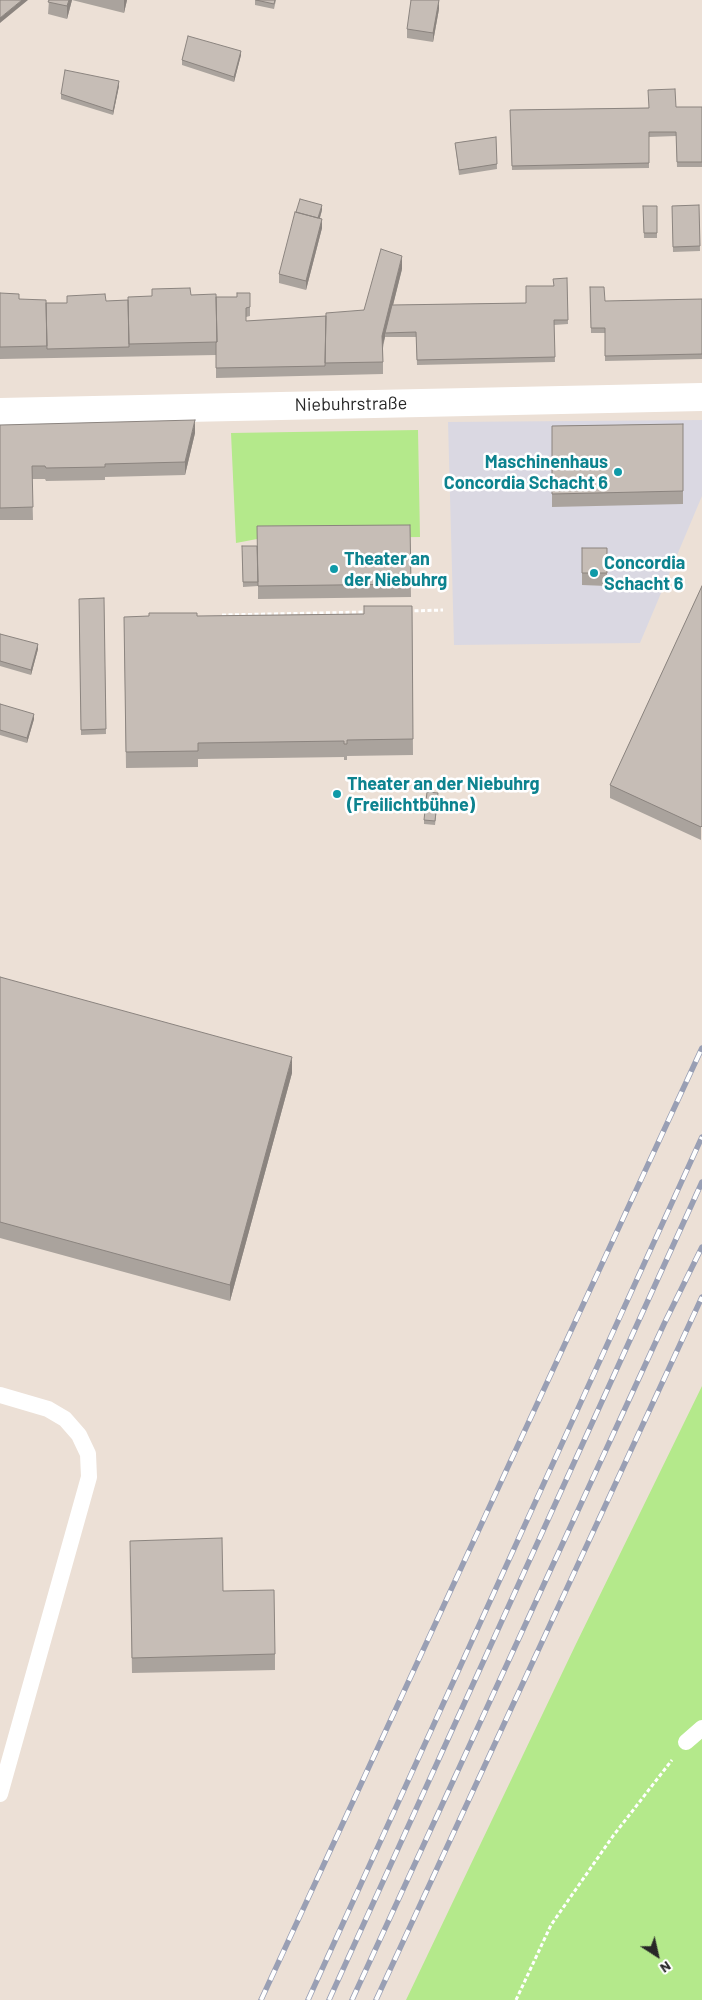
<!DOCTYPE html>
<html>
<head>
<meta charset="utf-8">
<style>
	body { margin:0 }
	#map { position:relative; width:702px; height:2000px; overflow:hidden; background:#ece0d6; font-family:Barlow,sans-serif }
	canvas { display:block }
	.north { position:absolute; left:632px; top:1930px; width:50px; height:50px; -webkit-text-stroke:4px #fff; paint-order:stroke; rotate:145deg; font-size:14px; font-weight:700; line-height:20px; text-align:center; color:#272727 }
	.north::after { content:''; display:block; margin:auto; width:18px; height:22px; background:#272727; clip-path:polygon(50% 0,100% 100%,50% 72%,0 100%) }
</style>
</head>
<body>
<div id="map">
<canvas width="702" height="2000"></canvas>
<div class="north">N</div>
</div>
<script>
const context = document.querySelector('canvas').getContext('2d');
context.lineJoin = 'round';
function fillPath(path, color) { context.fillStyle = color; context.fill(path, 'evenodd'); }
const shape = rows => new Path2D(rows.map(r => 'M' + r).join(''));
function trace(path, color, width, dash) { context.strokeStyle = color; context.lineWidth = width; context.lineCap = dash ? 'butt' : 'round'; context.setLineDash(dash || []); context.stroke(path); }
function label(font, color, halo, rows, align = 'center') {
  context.font = font + ' Barlow,sans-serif'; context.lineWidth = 5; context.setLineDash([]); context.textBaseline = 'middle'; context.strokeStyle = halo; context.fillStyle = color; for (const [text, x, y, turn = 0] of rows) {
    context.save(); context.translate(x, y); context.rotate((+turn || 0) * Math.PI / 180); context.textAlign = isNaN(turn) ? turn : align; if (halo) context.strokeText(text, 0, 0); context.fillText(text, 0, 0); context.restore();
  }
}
const industrial = shape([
	[702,420,702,496,640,643,454,645,448,422]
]);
const green = shape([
	[418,430,420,537,257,539,236,543,231,433],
	[702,1386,702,2000,406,2000,575,1646]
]);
const path = shape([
	[408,611,443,610],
	[222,615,367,612],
	[516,2000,551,1925,613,1836,672,1760]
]);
const service = shape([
	[0,1395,48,1409,65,1419,79,1435,88,1454,89,1477,0,1794],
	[686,1742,702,1728]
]);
const minor = shape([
	[0,412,702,397]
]);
const rail = shape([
	[261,2000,702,1048],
	[308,2000,702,1137],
	[329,2000,702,1182],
	[352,2000,664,1324,702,1247],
	[376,2000,702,1297]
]);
const wall = shape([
	[49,0,127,0,124,13,72,0,67,19,48,14],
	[255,0,276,0,274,9,255,5],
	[439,9,433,42,407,38,407,29],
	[241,55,234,82,182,65,182,60],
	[119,86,113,115,61,99,61,94],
	[702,107,702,167,677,167,676,136,649,137,649,168,512,170,510,110],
	[496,137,497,169,459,175,455,143],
	[699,205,700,251,673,252,672,206],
	[643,206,657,206,657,238,644,238],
	[322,210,320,218,322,228,306,290,279,283,279,274],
	[402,269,393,305,526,303,553,286,567,278,568,324,554,325,555,362,417,365,416,337,385,337,383,348,383,374,216,378,216,355,0,359,0,299,19,299,46,303,67,303,128,300,191,295,216,297,237,297,250,293,250,316,246,317,246,321,326,316,364,310],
	[590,287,605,301,702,299,702,359,605,361,605,333,591,333],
	[683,424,683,504,552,507,552,426],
	[0,425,195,433,185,475,105,477,105,480,46,481,45,479,32,479,33,520,0,520],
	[410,525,411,597,258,599,258,586,243,587,242,551,257,546],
	[582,548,607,548,607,586,582,585],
	[702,586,701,840,610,798,610,785],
	[104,598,106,734,81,735,79,599],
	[412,606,413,755,347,756,347,760,344,760,344,757,198,759,198,767,126,768,124,617,364,614],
	[0,634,38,649,31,675,0,666],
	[0,704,34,719,27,743,0,735],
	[438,798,435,825,424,824,424,820],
	[0,977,292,1073,230,1301,0,1238],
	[130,1556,223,1591,275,1654,275,1670,132,1673]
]);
const shadedWall = shape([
	[22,0,28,0,0,23,0,18],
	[69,0,72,0,67,19,67,6],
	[124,0,127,0,124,13],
	[439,0,439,9,433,42,433,33],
	[241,51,241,55,234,82,234,77],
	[119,81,119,86,113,115,113,111],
	[322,205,322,210,317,227,317,222],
	[322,219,322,228,306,290,306,281],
	[402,256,402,269,386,333,385,333,385,337,382,348,382,336],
	[195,420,195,433,185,475,185,462],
	[38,644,38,649,31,675,31,670],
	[34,714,34,719,27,743,27,738],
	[292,1057,292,1073,230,1301,230,1285]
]);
const building = shape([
	[0,0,22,0,0,18,0,0],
	[49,0,69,0,67,6,48,2,49,0],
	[256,0,275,0,274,4,256,0],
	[411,0,439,0,433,33,407,29,411,0],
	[188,36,241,51,234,77,182,60,188,36],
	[65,70,119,81,113,111,61,94,65,70],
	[675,89,676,107,702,107,702,162,677,162,676,132,649,132,649,163,512,166,510,110,649,108,648,90,675,89],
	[496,137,497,164,459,170,455,143,496,137],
	[300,199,322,205,318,218,296,212,300,199],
	[699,205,700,246,673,247,672,206,699,205],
	[643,206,657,206,657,233,644,233,643,206],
	[295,212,322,219,306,281,279,274,295,212],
	[381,249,402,256,382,336,383,362,325,363,326,313,364,310,381,249],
	[567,278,568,320,554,320,555,357,417,360,416,332,385,333,392,305,526,303,526,286,554,286,553,279,567,278],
	[590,287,604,287,605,301,702,299,702,354,605,356,605,328,591,328,590,287],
	[190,288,191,295,216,294,217,342,129,344,128,297,152,296,152,289,190,288],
	[0,293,19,294,19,299,46,300,47,346,0,347,0,293],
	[237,293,250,293,250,307,246,308,246,321,326,316,325,366,216,368,216,342,217,342,216,297,237,297,237,293],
	[105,294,106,301,128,300,129,347,47,349,46,303,67,303,67,296,105,294],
	[195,420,185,462,105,464,105,467,46,468,45,466,32,466,33,507,0,508,0,425,195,420],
	[683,424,683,491,552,494,552,426,683,424],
	[410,525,411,584,258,586,257,526,410,525],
	[242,546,257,546,258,582,243,582,242,546],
	[582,548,607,548,607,573,582,573,582,548],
	[702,586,702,826,701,827,610,785,702,586],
	[104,598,106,729,81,730,79,599,104,598],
	[364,606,412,606,413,739,347,740,347,744,344,744,344,741,198,743,198,751,126,752,124,617,149,616,149,613,197,613,197,616,364,614,364,606],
	[0,634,38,644,31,670,0,661,0,634],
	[0,704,34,714,27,738,0,730,0,704],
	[427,792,438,793,435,821,424,820,427,792],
	[0,977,292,1057,230,1285,0,1222,0,977],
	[222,1538,223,1591,274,1590,275,1654,132,1658,130,1541,222,1538]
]);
const markers = [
	[618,472,5,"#0f9aa8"],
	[334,569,5,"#0f9aa8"],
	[594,573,5,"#0f9aa8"],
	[337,794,5,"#0f9aa8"]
];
const streetNames = [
	["Niebuhrstraße",351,404,-1]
];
const cultureNames = [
	["Maschinenhaus",608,462,"right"],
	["Concordia Schacht 6",608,483,"right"],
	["Theater an",344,559],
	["der Niebuhrg",344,580],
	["Concordia",604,563],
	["Schacht 6",604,584],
	["Theater an der Niebuhrg",347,784],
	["(Freilichtbühne)",347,805]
];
fillPath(industrial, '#dad8e2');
fillPath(green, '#b4e98b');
trace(path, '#fff', 3, [4, 2.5]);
trace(service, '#fff', 16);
trace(minor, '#fff', 28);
trace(rail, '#999fb4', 5.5);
trace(rail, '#fff', 4, [11]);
fillPath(wall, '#aaa39d');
fillPath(shadedWall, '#8b847f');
fillPath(building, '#c6bdb6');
trace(building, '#8b847f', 1);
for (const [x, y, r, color] of markers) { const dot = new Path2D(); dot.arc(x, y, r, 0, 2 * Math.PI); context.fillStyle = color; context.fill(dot); trace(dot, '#fff', 2); }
label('18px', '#272727', '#fff', streetNames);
label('bold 18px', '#0d838f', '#fff', cultureNames, 'left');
</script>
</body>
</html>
